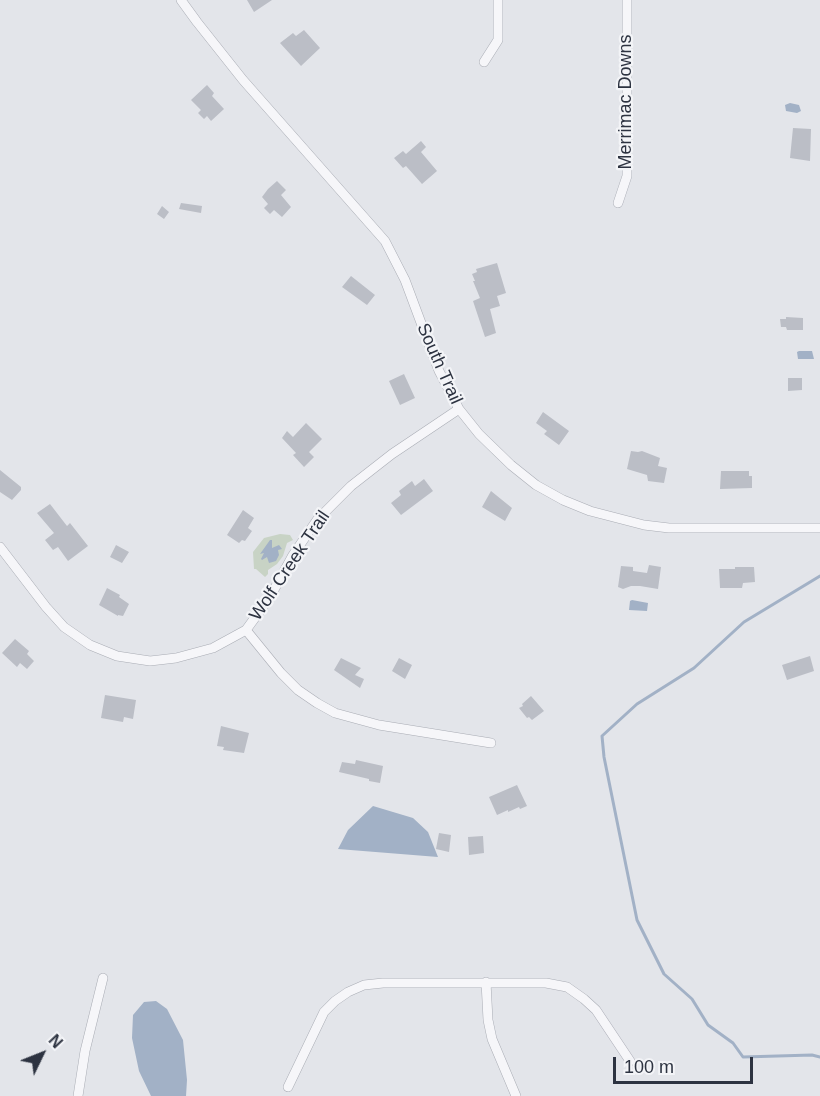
<!DOCTYPE html>
<html>
<head>
<meta charset="utf-8">
<style>
	body { margin:0 }
	#map { position:relative; width:820px; height:1096px; overflow:hidden; background:#e3e5ea; font-family:Arial,sans-serif }
	canvas { display:block }
	.north { position:absolute; left:12px; top:1024px; width:60px; height:60px; -webkit-text-stroke:4px #f3f4f7; paint-order:stroke; rotate:47deg; font-size:16px; font-weight:700; line-height:24px; text-align:center; color:#2d3341 }
	.north::after { content:''; display:block; margin:auto; width:21px; height:27px; background:#2d3341; clip-path:polygon(50% 0,100% 100%,50% 72%,0 100%) }
	.scale { position:absolute; left:613px; top:1057px; width:140px; height:27px; box-sizing:border-box; border:3px solid #2d3341; border-top:0; padding-left:8px; font-size:18px; line-height:21px; white-space:nowrap; color:#2d3341; -webkit-text-stroke:4px #f3f4f7; paint-order:stroke }
</style>
</head>
<body>
<div id="map">
<canvas width="820" height="1096"></canvas>
<div class="north">N</div>
<div class="scale">100 m</div>
</div>
<script>
const context = document.querySelector('canvas').getContext('2d');
context.lineJoin = 'round';
function fillPath(path, color) { context.fillStyle = color; context.fill(path, 'evenodd'); }
const shape = rows => new Path2D(rows.map(r => 'M' + r).join(''));
function trace(path, color, width, dash) { context.strokeStyle = color; context.lineWidth = width; context.lineCap = dash ? 'butt' : 'round'; context.setLineDash(dash || []); context.stroke(path); }
function label(font, color, halo, rows, align = 'center') {
  context.font = font + ' Arial,sans-serif'; context.lineWidth = 4.5; context.setLineDash([]); context.textBaseline = 'middle'; context.strokeStyle = halo; context.fillStyle = color; for (const [text, x, y, turn = 0] of rows) {
    context.save(); context.translate(x, y); context.rotate((+turn || 0) * Math.PI / 180); context.textAlign = isNaN(turn) ? turn : align; if (halo) context.strokeText(text, 0, 0); context.fillText(text, 0, 0); context.restore();
  }
}
const green = shape([
	[280,534,290,535,293,540,287,543,283,556,277,564,268,570,268,574,265,577,256,569,254,569,253,552,264,538]
]);
const water = shape([
	[790,103,799,105,801,111,797,113,786,111,785,105],
	[799,351,812,351,814,359,798,359,797,352],
	[270,540,272,540,272,548,279,545,282,549,278,550,279,555,276,561,269,563,267,557,262,560,261,559,264,553,260,554],
	[632,600,648,603,647,611,629,610,630,601],
	[373,806,413,818,428,832,438,857,338,849,348,830],
	[156,1001,167,1009,183,1040,187,1080,186,1096,151,1096,139,1071,132,1038,133,1015,144,1002]
]);
const stream = shape([
	[820,576,744,622,694,668,637,704,602,736,604,757,637,920,664,974,692,999,708,1025,733,1043,743,1057,812,1055,820,1057]
]);
const building = shape([
	[247,0,272,0,254,12],
	[304,30,320,48,301,66,280,43,293,33,296,36],
	[207,85,214,93,212,96,224,109,211,121,207,116,204,119,198,113,201,110,191,100],
	[793,128,811,129,810,161,790,158],
	[421,141,426,147,421,152,437,171,422,184,406,166,403,168,394,158,403,151,406,154],
	[277,181,286,190,281,195,291,207,282,217,274,210,270,214,264,208,268,204,262,197,268,189],
	[181,203,202,206,201,213,179,209],
	[162,206,169,212,164,219,157,214],
	[497,263,506,293,497,296,500,306,490,309,496,333,485,337,473,301,480,298,473,281,475,281,472,274,477,272,476,269],
	[351,276,375,295,367,305,342,287],
	[786,317,803,318,803,330,787,330,786,327,781,327,780,319,786,319],
	[404,374,415,398,400,405,389,381],
	[788,378,802,378,802,390,788,391],
	[543,412,569,431,559,445,544,434,547,431,536,423],
	[306,423,322,439,309,452,314,457,304,467,293,455,296,453,282,438,287,431,293,437],
	[631,451,638,452,642,451,660,458,658,466,667,468,664,483,648,481,647,475,627,469],
	[0,470,21,487,21,490,12,500,0,492],
	[721,471,749,471,749,476,752,476,752,488,720,489],
	[424,479,433,491,401,515,391,503,401,495,399,491,412,481,415,486],
	[491,491,512,508,505,521,482,507],
	[50,504,67,526,70,523,88,546,68,561,58,547,53,550,45,540,54,533,37,513],
	[243,510,254,518,248,528,252,531,245,541,242,540,239,543,227,535],
	[116,545,129,552,122,563,110,557],
	[649,565,661,567,658,589,640,586,631,586,623,589,618,587,621,566,633,567,633,571,647,573],
	[735,567,754,567,755,582,743,583,742,588,720,588,719,569,735,569],
	[107,588,120,595,119,597,129,604,123,616,118,615,118,616,99,605],
	[15,639,29,651,27,654,34,661,27,669,20,663,17,667,2,653],
	[810,656,814,671,787,680,782,665],
	[341,658,361,668,355,675,364,679,360,688,334,670],
	[399,658,412,665,405,679,392,671],
	[105,695,136,700,133,719,124,717,123,722,101,718],
	[531,696,544,711,532,720,529,717,527,718,519,708,523,706,522,704],
	[221,726,249,733,244,753,223,750,224,747,217,746],
	[356,760,383,766,380,783,369,781,369,779,339,772,342,762,355,764],
	[517,785,527,806,520,809,519,807,508,812,508,810,497,815,489,797],
	[439,833,451,835,449,852,436,849],
	[483,836,484,853,469,855,468,837]
]);
const minor = shape([
	[181,0,197,22,243,80,385,241,405,280,439,371,459,409,479,434,511,465,536,485,563,500,590,511,644,525,669,528,820,528],
	[484,62,498,40,498,0],
	[618,203,627,176,627,0],
	[0,547,46,607,64,627,90,645,117,656,150,661,176,658,213,648,246,630,270,597,293,555,317,520,351,486,392,454,459,409],
	[246,630,281,673,298,690,317,703,335,713,379,725,491,743],
	[486,982,488,1020,492,1039,516,1096],
	[288,1087,324,1012,335,1001,348,992,364,985,383,983,546,983,567,987,584,999,596,1010,630,1061],
	[78,1096,85,1051,103,978]
]);
const streetNames = [
	["Merrimac Downs",626,102,-90],
	["South Trail",439,364,66],
	["Wolf Creek Trail",290,566,-56]
];
fillPath(green, '#c8d3c5');
fillPath(water, '#a2b1c6');
trace(stream, '#a2b1c6', 3);
fillPath(building, '#bbbec6');
trace(minor, '#a9acb4', 10);
trace(minor, '#f6f6f9', 9);
label('18px', '#2d3341', '#f3f4f7', streetNames);
</script>
</body>
</html>
